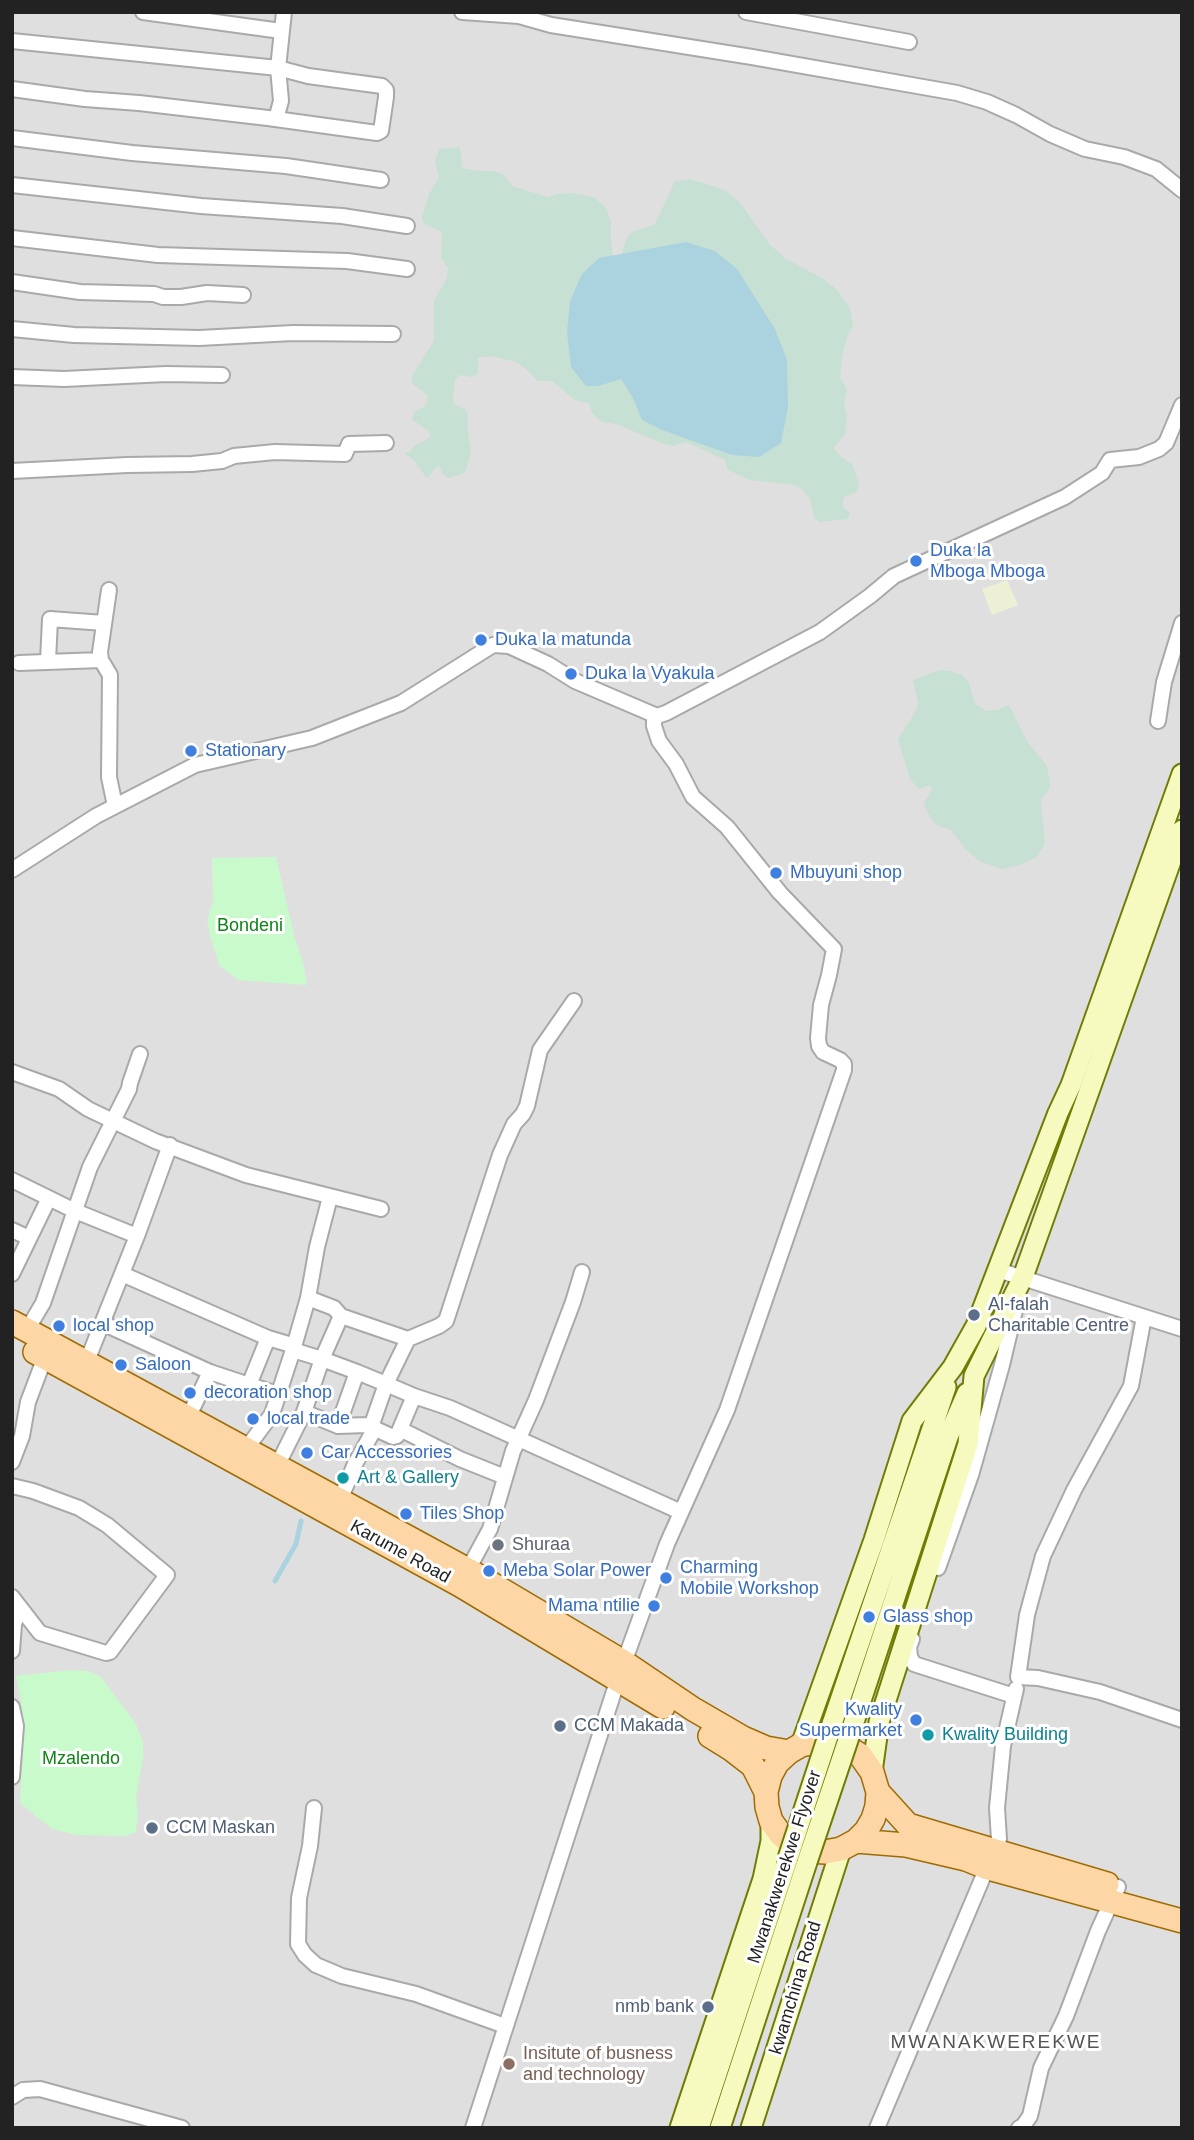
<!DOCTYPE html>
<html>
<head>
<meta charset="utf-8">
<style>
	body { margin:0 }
	#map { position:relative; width:1194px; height:2140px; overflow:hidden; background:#f2efe9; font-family:Arial,sans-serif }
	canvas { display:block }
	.frame { position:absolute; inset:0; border:14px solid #222; pointer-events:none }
</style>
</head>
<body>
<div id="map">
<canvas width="1194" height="2140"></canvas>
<div class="frame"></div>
</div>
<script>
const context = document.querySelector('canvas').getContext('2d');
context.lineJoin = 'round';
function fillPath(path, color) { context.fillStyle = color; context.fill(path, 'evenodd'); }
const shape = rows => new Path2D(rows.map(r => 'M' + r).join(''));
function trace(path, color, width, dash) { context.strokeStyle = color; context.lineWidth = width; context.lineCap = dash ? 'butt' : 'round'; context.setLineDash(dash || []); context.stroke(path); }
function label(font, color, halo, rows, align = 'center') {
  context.font = font + ' Arial,sans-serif'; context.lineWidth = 6; context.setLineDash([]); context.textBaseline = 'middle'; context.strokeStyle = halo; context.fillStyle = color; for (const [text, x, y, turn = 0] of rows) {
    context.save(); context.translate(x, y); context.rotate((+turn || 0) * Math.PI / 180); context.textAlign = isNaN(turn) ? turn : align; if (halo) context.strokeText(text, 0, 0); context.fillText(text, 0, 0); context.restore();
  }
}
const residential = shape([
	[12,12,1182,12,1182,2128,12,2128]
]);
const farmland = shape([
	[1007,580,1018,605,992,615,982,589]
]);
const wetland = shape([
	[460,147,462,168,478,171,493,171,503,174,512,186,548,197,557,194,571,193,594,197,606,208,611,222,611,243,614,262,621,262,623,249,628,236,634,231,655,224,675,181,690,179,725,190,741,204,770,245,785,258,825,280,838,291,850,308,853,326,848,335,842,356,840,378,847,389,844,403,847,418,845,434,834,448,838,454,853,465,859,486,855,493,844,497,843,504,844,509,850,513,848,519,819,522,814,517,810,499,802,489,794,485,750,480,728,470,725,460,686,442,673,446,664,444,616,424,602,422,592,413,589,403,575,400,552,381,538,381,525,368,516,362,491,356,478,358,478,374,472,377,459,375,455,380,453,396,454,404,466,409,468,416,467,425,471,452,465,473,449,478,442,474,440,466,437,466,428,477,425,476,414,460,404,453,410,452,414,446,431,437,428,431,412,419,415,411,424,407,427,402,428,396,412,383,412,376,434,341,434,301,447,278,448,268,441,258,442,232,424,224,422,218,429,194,439,178,435,162,439,149],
	[940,670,950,671,962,675,969,683,975,704,986,711,997,710,1009,705,1028,743,1047,765,1050,787,1041,800,1045,844,1035,858,1020,865,1002,869,981,862,965,849,951,830,936,825,927,812,924,803,932,790,930,785,919,789,910,779,898,739,916,711,918,703,913,680]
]);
const park = shape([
	[276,857,294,935,304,966,307,985,238,980,219,965,211,939,207,921,213,901,212,858],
	[71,1670,88,1671,101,1677,135,1722,143,1742,143,1758,136,1798,138,1815,136,1832,125,1836,77,1835,52,1829,20,1803,23,1740,21,1700,16,1676]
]);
const water = shape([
	[686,242,715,251,737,269,775,329,787,360,788,407,781,443,759,457,732,455,662,430,642,420,633,398,621,379,598,386,586,386,571,367,567,332,570,301,582,274,599,258]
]);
const stream = shape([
	[275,1581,296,1544,301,1521]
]);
const minor = shape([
	[143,12,281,31],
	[462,12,519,16,551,25,752,57,957,93,987,102,1016,115,1050,134,1085,149,1124,157,1156,169,1182,190],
	[746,12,909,42],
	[12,41,278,68,308,76,382,86,386,90,386,97,381,131,377,133,268,118,139,103,85,99,12,89],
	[276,119,281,101,278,68,284,12],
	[12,138,132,153,286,166,381,180],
	[12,185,201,206,342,216,407,226],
	[12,238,158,255,347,261,407,269],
	[12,282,80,292,154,294,163,297,181,297,207,293,243,295],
	[12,329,74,335,199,338,293,333,393,334],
	[12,377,64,379,166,374,222,375],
	[12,471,127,465,192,464,222,461,234,456,275,452,345,454,349,444,386,443],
	[109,590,100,652,101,660,110,675,109,777,115,806],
	[48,661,50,619,104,623],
	[19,663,101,660],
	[1158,721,1164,682,1182,623],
	[12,870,96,816,195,765,312,738,401,703,493,645,509,646,548,664,575,681,657,716,666,713,820,632,870,596,894,576,1065,497,1102,473,1110,460,1139,457,1159,449,1166,443,1182,405],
	[12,1072,59,1089,88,1109,155,1141,246,1175,381,1209],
	[12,1180,75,1211,137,1236,91,1351,84,1360],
	[12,1230,29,1238],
	[137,1236,170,1145],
	[998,1270,1182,1329],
	[12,1274,49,1198],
	[122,1274,268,1338],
	[341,1316,408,1339,386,1384,414,1396,400,1429],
	[1144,1317,1131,1386,1074,1490,1043,1556,1027,1615,1018,1677,1038,1678,1100,1692,1182,1720],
	[102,1323,210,1372],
	[27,1330,43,1303,90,1167,129,1089,130,1083,140,1054],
	[408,1339,439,1326,446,1321,500,1155,514,1124,523,1114,527,1106,540,1050,574,1001],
	[293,1350,322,1359,341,1316,334,1308,308,1298],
	[357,1372,386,1384,371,1427],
	[278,1394,249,1385,268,1338,295,1346],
	[414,1396,450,1408,681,1512],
	[304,1412,338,1426,367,1425,393,1437,397,1436,400,1429,460,1459,505,1477],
	[186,1422,210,1372,249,1385],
	[246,1449,272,1414,293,1350,308,1298,317,1247,330,1197],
	[12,1462,22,1436,28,1402,45,1357],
	[277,1466,304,1412,322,1359,357,1372,338,1426],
	[12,1486,33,1491,79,1508,107,1525,167,1575,110,1652,106,1653,40,1633,12,1597],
	[340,1500,355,1464,375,1428],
	[938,1568,971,1475,1002,1365,1017,1302],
	[464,1577,490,1529,513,1451,536,1400,573,1302,582,1272],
	[912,1639,909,1647,910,1657,914,1664,1014,1696],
	[12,1651,14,1624,20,1607],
	[12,1707,16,1726,12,1777],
	[314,1808,310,1846,299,1898,298,1944,305,1955,316,1965,342,1976,416,1994,505,2026],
	[12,2097,23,2090,40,2089,182,2128],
	[473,2128,618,1679,667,1544,727,1410,844,1070,844,1064,840,1060,823,1052,819,1046,818,1038,821,1005,829,975,834,949,780,893,727,827,693,797,676,764,659,741,654,726,654,721,657,716],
	[877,2128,999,1839,997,1808,1003,1746,1016,1689],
	[1019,2128,1023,2126,1030,2116,1041,2068,1066,2016,1098,1931,1118,1887]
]);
const secondary = shape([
	[832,1724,946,1387],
	[851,1731,948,1437,967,1393],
	[801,1745,874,1540,912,1421,953,1367,976,1326,1058,1113,1071,1085,1182,774],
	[872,1772,879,1722,968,1444,974,1376,1023,1277,1182,830],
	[680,2128,763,1879,771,1841,771,1821],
	[699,2128,788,1858],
	[720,2128,807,1862],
	[751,2128,841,1849]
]);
const primary = shape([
	[12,1322,468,1570,625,1663,693,1709,743,1738,766,1748,789,1752,801,1745,822,1741,842,1744,860,1755,872,1772,878,1792,877,1806,873,1819,866,1831,856,1841,841,1849,825,1852,809,1851,794,1845,781,1835,771,1821,767,1807,766,1792,770,1776,777,1763,789,1752],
	[35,1352,460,1585,663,1707],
	[710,1736,731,1749,753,1766,766,1792],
	[878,1792,908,1825,1107,1884],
	[856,1841,906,1845,966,1859,988,1868,1182,1921]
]);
const secondaryBridge = shape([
	[788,1858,832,1724],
	[807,1862,851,1731]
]);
const markers = [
	[916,561,7,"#3f7fe0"],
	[481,640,7,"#3f7fe0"],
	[571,674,7,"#3f7fe0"],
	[191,751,7,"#3f7fe0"],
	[776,873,7,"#3f7fe0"],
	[974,1315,7,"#5c6f8a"],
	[59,1326,7,"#3f7fe0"],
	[121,1365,7,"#3f7fe0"],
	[190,1393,7,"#3f7fe0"],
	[253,1419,7,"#3f7fe0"],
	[307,1453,7,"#3f7fe0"],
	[343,1478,7,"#0f9aa8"],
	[406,1514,7,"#3f7fe0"],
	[498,1545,7,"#6b7280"],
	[489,1571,7,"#3f7fe0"],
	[666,1578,7,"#3f7fe0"],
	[654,1606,7,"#3f7fe0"],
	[869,1617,7,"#3f7fe0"],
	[916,1720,7,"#3f7fe0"],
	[560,1726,7,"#5c6f8a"],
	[928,1735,7,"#0f9aa8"],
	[152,1828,7,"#5c6f8a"],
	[708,2007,7,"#5c6f8a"],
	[509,2064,7,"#8d6e63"]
];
const shopNames = [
	["Duka la",930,551],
	["Mboga Mboga",930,572],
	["Duka la matunda",495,640],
	["Duka la Vyakula",585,674],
	["Stationary",205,751],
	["Mbuyuni shop",790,873],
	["local shop",73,1326],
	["Saloon",135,1365],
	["decoration shop",204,1393],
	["local trade",267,1419],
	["Car Accessories",321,1453],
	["Tiles Shop",420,1514],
	["Charming",680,1568],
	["Mobile Workshop",680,1589],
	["Meba Solar Power",503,1571],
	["Mama ntilie",640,1606,"right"],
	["Glass shop",883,1617],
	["Kwality",902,1710,"right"],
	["Supermarket",902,1731,"right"]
];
const parkNames = [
	["Bondeni",250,926],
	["Mzalendo",81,1759]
];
const serviceNames = [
	["Al-falah",988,1305],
	["Charitable Centre",988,1326],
	["CCM Makada",574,1726],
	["CCM Maskan",166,1828],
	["nmb bank",694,2007,"right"]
];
const cultureNames = [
	["Art & Gallery",357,1478],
	["Kwality Building",942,1735]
];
const worshipNames = [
	["Shuraa",512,1545]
];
const streetNames = [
	["Karume Road",400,1552,29],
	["Mwanakwerekwe Flyover",785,1867,-72],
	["kwamchina Road",796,1988,-73]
];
const educationNames = [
	["Insitute of busness",523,2054],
	["and technology",523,2075]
];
const neighbourhoodNames = [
	["MWANAKWEREKWE",996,2043]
];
fillPath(residential, '#e0dfdf');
fillPath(farmland, '#eef0d5');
fillPath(wetland, '#c6e0d4');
fillPath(park, '#c8facc');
fillPath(water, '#aad3df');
trace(stream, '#aad3df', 5);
trace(minor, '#a9a9a9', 18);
trace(secondary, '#707d05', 23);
trace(primary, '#a06b00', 26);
trace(minor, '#fff', 14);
trace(secondary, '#f7fabf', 19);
trace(primary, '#fcd6a4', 23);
trace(secondaryBridge, '#707d05', 23, []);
trace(secondaryBridge, '#f7fabf', 19);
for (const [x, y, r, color] of markers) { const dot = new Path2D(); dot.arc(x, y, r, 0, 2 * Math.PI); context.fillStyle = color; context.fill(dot); trace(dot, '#fff', 2.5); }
label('18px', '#366cbe', '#fff', shopNames, 'left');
label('18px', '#0c8416', '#fff', parkNames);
label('18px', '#4e5e75', '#fff', serviceNames, 'left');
label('18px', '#0d838f', '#fff', cultureNames, 'left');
label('18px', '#5b616d', '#fff', worshipNames, 'left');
label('18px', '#222', '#fff', streetNames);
label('18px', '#785e54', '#fff', educationNames, 'left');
context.letterSpacing = '2px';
label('19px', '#555', '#fff', neighbourhoodNames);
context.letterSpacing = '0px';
</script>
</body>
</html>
